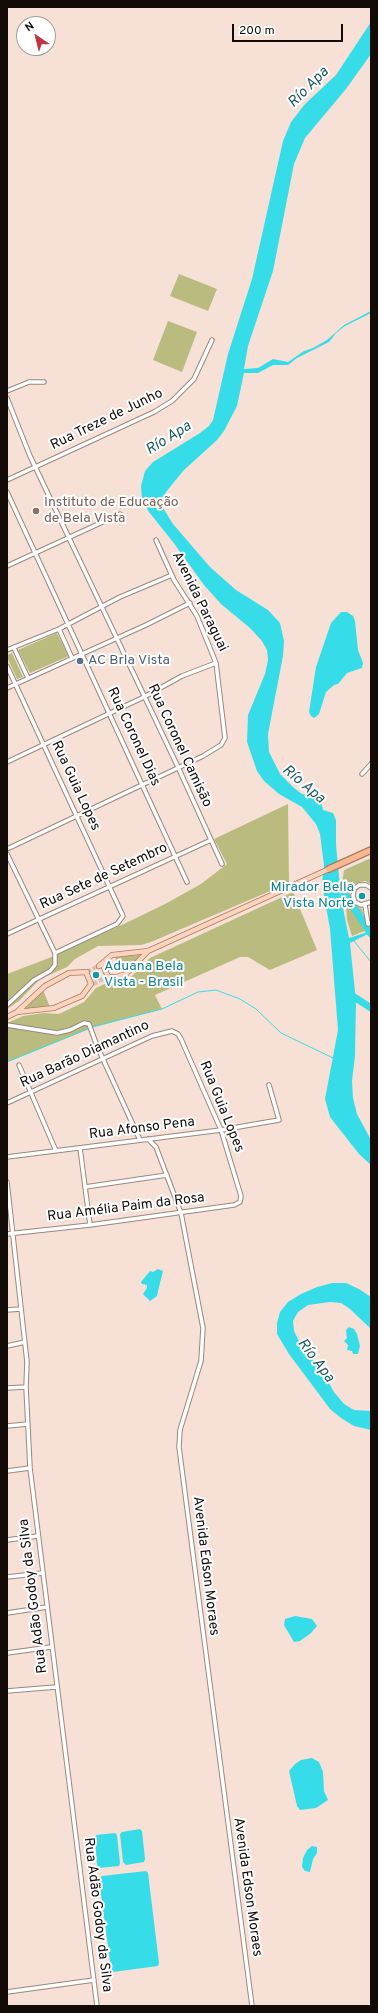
<!DOCTYPE html>
<html>
<head>
<meta charset="utf-8">
<style>
	body { margin:0 }
	#map { position:relative; width:378px; height:2013px; overflow:hidden; background:#f7e1d7; font-family:Overpass,sans-serif }
	canvas { display:block }
	.frame { position:absolute; inset:0; border:8px solid #120b08; pointer-events:none }
	.north { position:absolute; left:16px; top:16px; width:40px; height:40px; box-sizing:border-box; background:#fff; border:1px solid #a09d9c; border-radius:50%; rotate:325deg; font-size:11px; font-weight:700; line-height:16px; text-align:center; color:#120b08 }
	.north::after { content:''; display:block; margin:auto; width:14px; height:18px; background:#c33346; clip-path:polygon(50% 0,100% 100%,50% 72%,0 100%) }
	.scale { position:absolute; left:232px; top:24px; width:111px; height:18px; box-sizing:border-box; border:2px solid #120b08; border-top:0; padding-left:5px; font-size:12px; line-height:14px; white-space:nowrap; color:#120b08; -webkit-text-stroke:3px #fff; paint-order:stroke }
</style>
</head>
<body>
<div id="map">
<canvas width="378" height="2013"></canvas>
<div class="frame"></div>
<div class="north">N</div>
<div class="scale">200 m</div>
</div>
<script>
const context = document.querySelector('canvas').getContext('2d');
context.lineJoin = 'round';
function fillPath(path, color) { context.fillStyle = color; context.fill(path, 'evenodd'); }
const shape = rows => new Path2D(rows.map(r => 'M' + r).join(''));
function trace(path, color, width, dash) { context.strokeStyle = color; context.lineWidth = width; context.lineCap = dash ? 'butt' : 'round'; context.setLineDash(dash || []); context.stroke(path); }
function label(font, color, halo, rows, align = 'center') {
  context.font = font + ' Overpass,sans-serif'; context.lineWidth = 4; context.setLineDash([]); context.textBaseline = 'middle'; context.strokeStyle = halo; context.fillStyle = color; for (const [text, x, y, turn = 0] of rows) {
    context.save(); context.translate(x, y); context.rotate((+turn || 0) * Math.PI / 180); context.textAlign = isNaN(turn) ? turn : align; if (halo) context.strokeText(text, 0, 0); context.fillText(text, 0, 0); context.restore();
  }
}
const green = shape([
	[179,274,217,289,208,311,170,296],
	[168,321,197,332,182,372,153,360],
	[57,633,69,656,30,673,18,650],
	[12,653,23,677,17,679,7,657,7,655],
	[288,804,289,883,151,942,141,945,98,946,75,959,67,967,40,979,19,1001,7,1009,7,974,49,958,126,923,165,904,201,884,227,864,214,839],
	[371,858,371,884,365,881,356,883,351,889,350,894,354,905,362,909,367,930,352,936,347,920,345,887,342,884,344,870],
	[293,892,317,950,270,970,248,957,240,957,155,995,162,1009,94,1027,7,1062,7,1023,23,1016,44,1013,59,1014,84,1002,96,988,111,981,124,984,150,958],
	[141,955,124,973,115,957],
	[43,990,50,1007,25,1009]
]);
const water = shape([
	[371,22,371,54,346,89,305,138,294,164,273,271,248,346,244,369,258,368,273,359,288,362,304,351,313,348,327,340,344,325,371,311,371,313,345,326,336,333,329,342,297,358,288,365,273,365,258,373,244,373,237,406,224,431,217,440,183,471,166,492,162,500,163,508,173,524,210,567,236,590,268,610,280,623,284,641,283,656,268,734,269,752,280,774,294,788,302,794,315,796,321,802,323,810,333,813,336,820,336,845,341,898,349,938,371,931,370,933,350,943,356,1001,355,1056,352,1081,353,1098,357,1114,371,1140,371,1165,359,1154,330,1117,325,1099,338,1030,330,929,322,884,324,865,320,834,316,824,302,807,279,794,264,781,257,771,247,742,248,715,265,674,268,660,267,650,262,641,250,628,221,604,204,585,173,542,149,512,142,500,141,486,145,471,153,462,200,433,209,426,213,420,228,354,252,279,283,141,291,122,305,104,336,75],
	[341,612,347,612,353,616,355,621,358,650,363,663,362,668,347,673,338,684,334,685,326,692,319,714,314,718,311,716,309,712,316,667,331,623],
	[158,1269,163,1271,158,1291,157,1296,150,1301,143,1294,147,1288,147,1285,142,1284,141,1282,150,1271,153,1272],
	[332,1283,346,1283,359,1289,371,1297,371,1329,350,1309,341,1303,330,1302,308,1305,298,1312,293,1321,294,1331,299,1341,321,1369,334,1392,344,1404,354,1410,371,1411,371,1430,354,1426,341,1418,330,1409,289,1354,277,1334,277,1323,280,1312,288,1302,301,1294,317,1287],
	[349,1327,354,1329,357,1334,360,1346,358,1354,353,1354,352,1351,347,1350,348,1345,344,1341,347,1338,346,1330],
	[295,1616,312,1619,317,1626,311,1633,300,1641,294,1642,284,1625,285,1619],
	[312,1758,319,1762,323,1772,324,1791,328,1800,316,1808,300,1810,297,1806,289,1771,295,1764,301,1760],
	[140,1829,142,1831,145,1859,144,1862,126,1865,123,1862,120,1834,122,1832],
	[115,1833,117,1835,120,1863,119,1866,99,1868,97,1865,95,1837,96,1835],
	[312,1846,317,1847,317,1853,313,1859,310,1872,305,1871,302,1867,303,1858,307,1850],
	[146,1871,148,1873,159,1963,158,1966,113,1972,111,1969,99,1879,102,1876]
]);
const stream = shape([
	[354,941,371,962],
	[92,1027,162,1009,198,992,216,990,240,999,256,1009,281,1033,333,1058],
	[7,1062,90,1028]
]);
const river = shape([
	[335,879,371,934],
	[348,993,371,1008]
]);
const majorTunnel = shape([
	[87,972,99,966],
	[93,984,105,978]
]);
const minor = shape([
	[7,391,29,382,44,382],
	[7,398,30,456,178,767,222,864],
	[7,480,154,412,172,401,194,379,212,340],
	[7,492,187,882],
	[7,566,120,514],
	[59,629,72,658],
	[14,648,28,678],
	[7,650,59,629,120,597,172,575],
	[7,666,123,916,117,924,55,953],
	[7,688,146,625,190,603],
	[7,762,144,697,182,676,216,663],
	[362,774,371,764],
	[7,849,203,756,221,745,225,738,216,663,197,616,174,580,156,540],
	[7,854,55,953,55,965,50,971,34,980,7,1005],
	[371,888,366,885,359,885,354,889,353,896,355,902,361,905,371,902],
	[365,905,368,924,371,923],
	[7,934,211,840],
	[7,1025,57,1033,70,1030,84,1023,89,1024,97,1046,140,1140],
	[19,1065,56,1151],
	[7,1103,152,1036,172,1031,178,1034,181,1039,221,1130,241,1196,240,1202,234,1205,90,1225,7,1234],
	[148,1139,156,1147,181,1213,203,1328,201,1361,180,1430,179,1447,252,2006],
	[80,1148,90,1225],
	[7,1157,221,1130,279,1120,269,1085],
	[7,1182,27,1362,26,1387,30,1468,97,2006],
	[85,1187,167,1175],
	[7,1310,21,1309],
	[7,1346,25,1342],
	[7,1388,26,1387],
	[7,1426,28,1424],
	[7,1471,30,1468],
	[7,1540,38,1536],
	[7,1577,43,1573],
	[7,1613,47,1607],
	[7,1653,51,1647],
	[7,1691,56,1687],
	[7,1992,94,1980]
]);
const major = shape([
	[103,965,108,977],
	[99,966,112,955,148,951,329,869],
	[86,972,91,984],
	[108,977,116,977,126,974,148,951],
	[17,1012,54,1008,82,996,91,984],
	[7,1017,17,1012,45,986,69,973,87,972]
]);
const highway = shape([
	[329,869,371,850]
]);
const markers = [
	[36,511,4,"#8d6e63"],
	[80,661,4,"#5c6f8a"],
	[362,896,4,"#0f9aa8"],
	[96,975,4,"#0f9aa8"]
];
const streetNames = [
	["Rua Treze de Junho",107,420,-26],
	["Avenida Paraguai",199,602,64],
	["Rua Coronel Dias",133,737,65],
	["Rua Coronel Camisão",179,746,65],
	["Rua Guia Lopes",75,786,65],
	["Rua Sete de Setembro",104,877,-25],
	["Rua Barão Diamantino",85,1055,-25],
	["Rua Guia Lopes",221,1107,68],
	["Rua Afonso Pena",142,1129,-7],
	["Rua Amélia Paim da Rosa",126,1208,-7],
	["Avenida Edson Moraes",205,1566,83],
	["Rua Adão Godoy da Silva",34,1596,-97],
	["Avenida Edson Moraes",247,1887,82],
	["Rua Adão Godoy da Silva",97,1915,83]
];
const educationNames = [
	["Instituto de Educação",44,503],
	["de Bela Vista",44,519]
];
const serviceNames = [
	["AC Brla Vista",88,661]
];
const cultureNames = [
	["Mirador Bella",354,888],
	["Vista Norte",354,904],
	["Aduana Bela",104,967,"left"],
	["Vista - Brasil",104,983,"left"]
];
const waterNames = [
	["Río Apa",309,88,-45],
	["Río Apa",169,439,-32],
	["Río Apa",303,785,40],
	["Río Apa",315,1361,53]
];
fillPath(green, '#b9bc7e');
fillPath(water, '#36dde8');
trace(stream, '#36dde8', 1);
trace(river, '#36dde8', 7);
trace(majorTunnel, '#d5c1b8', 4.5, [4.5, 2]);
trace(minor, '#9b877e', 5.5);
trace(major, '#a97b61', 6);
trace(highway, '#a97b61', 8);
trace(minor, '#fff', 3.5);
trace(major, '#fcd4bd', 4.5);
trace(highway, '#fab791', 5.5);
for (const [x, y, r, color] of markers) { const dot = new Path2D(); dot.arc(x, y, r, 0, 2 * Math.PI); context.fillStyle = color; context.fill(dot); trace(dot, '#fff', 1.5); }
label('14px', '#120b08', '#fff', streetNames);
label('14px', '#785e54', '#fff', educationNames, 'left');
label('14px', '#4e5e75', '#fff', serviceNames, 'left');
label('14px', '#0d838f', '#fff', cultureNames, 'right');
label('italic 15px', '#1a5b5f', '#fff', waterNames);
</script>
</body>
</html>
